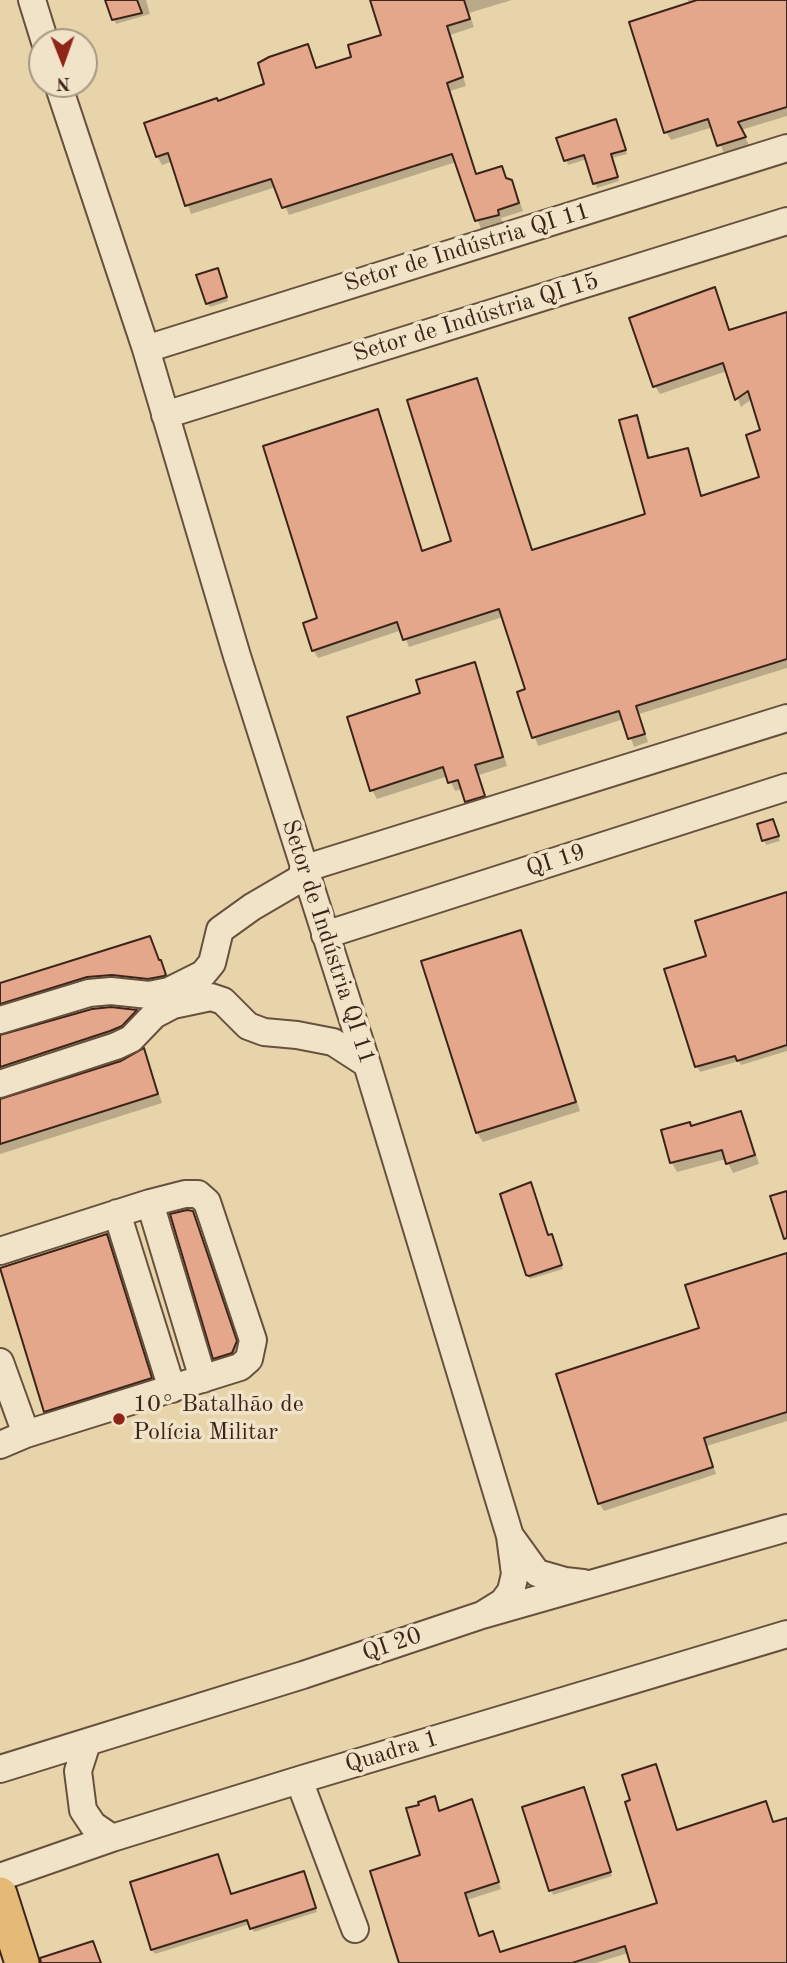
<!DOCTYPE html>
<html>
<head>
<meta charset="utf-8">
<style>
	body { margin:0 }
	#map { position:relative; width:787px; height:1963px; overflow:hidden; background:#e8d4ab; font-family:"Old Standard TT",serif }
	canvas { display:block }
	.north { position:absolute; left:28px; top:28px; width:70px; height:70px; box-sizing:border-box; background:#f0e3c8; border:2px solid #a89782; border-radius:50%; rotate:179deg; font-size:19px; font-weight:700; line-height:28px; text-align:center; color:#3c241a }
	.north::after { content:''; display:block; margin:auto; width:24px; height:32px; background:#8f2418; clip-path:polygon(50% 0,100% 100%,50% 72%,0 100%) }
</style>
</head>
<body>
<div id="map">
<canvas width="787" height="1963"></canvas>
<div class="north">N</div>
</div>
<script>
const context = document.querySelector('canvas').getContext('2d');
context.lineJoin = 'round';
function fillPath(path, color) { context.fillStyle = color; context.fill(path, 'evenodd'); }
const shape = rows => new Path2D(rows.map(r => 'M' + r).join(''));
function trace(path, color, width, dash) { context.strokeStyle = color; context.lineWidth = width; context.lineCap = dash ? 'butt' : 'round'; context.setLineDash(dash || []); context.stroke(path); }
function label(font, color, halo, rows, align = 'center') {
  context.font = font + ' "Old Standard TT",serif'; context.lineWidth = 7; context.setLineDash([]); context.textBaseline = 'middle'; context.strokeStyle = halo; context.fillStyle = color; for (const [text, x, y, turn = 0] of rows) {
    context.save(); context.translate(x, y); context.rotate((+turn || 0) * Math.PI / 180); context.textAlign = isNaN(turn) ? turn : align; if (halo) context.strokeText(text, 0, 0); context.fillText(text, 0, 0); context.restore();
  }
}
const shadow = shape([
	[107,0,146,0,150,14,116,24],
	[371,0,512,0,469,13,474,27,450,35,466,86,450,91,477,176,501,168,516,191,523,211,501,218,503,223,481,229,456,162,289,215,276,187,191,214,173,161,162,165,157,156,217,103,266,85,307,47,317,69,354,58,383,36],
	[688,0,787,0,787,116,741,130,749,145,724,153,713,127,671,140,666,132,689,4],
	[618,126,627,154,612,158,619,181,597,188,587,159,568,165,559,139],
	[219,274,228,301,210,307,207,303],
	[714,289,730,331,787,314,787,668,639,714,648,742,634,747,624,719,538,746,519,693,527,690,503,617,409,647,402,630,318,658,313,650,319,619,377,411,382,420,423,552,453,542,476,380,481,389,533,552,647,515,636,417,641,426,650,459,687,450,692,458,702,497,761,478,763,432,752,399,741,407,727,371,660,394,655,386],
	[474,664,479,673,507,766,479,775,489,805,472,810,462,789,455,791,448,776,377,799,372,790,422,694],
	[759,825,775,825,780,841,766,845],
	[787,894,787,1051,741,1065,739,1061,700,1072,697,1066,708,957],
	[521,932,526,941,580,1111,483,1142,477,1133,424,962],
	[149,938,170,984,0,1016,0,985],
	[111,1009,136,1011,141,1020,127,1035,0,1078,0,1036],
	[143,1051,148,1060,162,1103,0,1154,0,1101,122,1063],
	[740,1113,746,1123,759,1164,733,1173,726,1159,677,1172,672,1163,692,1128],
	[195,1217,238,1346,234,1357,217,1362],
	[106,1237,112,1246,156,1388,51,1420,46,1411],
	[548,1237,553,1240,563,1269,530,1279,528,1275],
	[787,1254,787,1421,707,1446,716,1474,604,1511,599,1503,701,1329],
	[655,1766,678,1831,766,1803,774,1824,787,1820,787,1963,632,1963,628,1953,596,1963,401,1963,434,1799,440,1812,471,1802,475,1808,501,1889,467,1900,479,1937,492,1933,500,1953,660,1904,632,1801],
	[584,1789,612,1876,553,1895,524,1808],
	[305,1877,317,1912,254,1932,250,1924,155,1954,152,1950]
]);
const building = shape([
	[105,0,137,0,142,13,112,20,105,0],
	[370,0,464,0,470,19,447,26,463,77,447,83,476,174,502,166,506,178,512,180,519,203,498,210,499,215,475,221,452,154,282,208,271,179,185,206,168,153,156,157,144,123,217,98,218,101,264,84,258,63,269,57,308,44,316,68,351,57,348,45,381,35,370,0],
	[697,0,787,0,787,107,738,122,746,137,717,146,708,119,664,133,629,22,697,0],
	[616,119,626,150,611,154,618,177,593,184,584,155,564,161,556,138,616,119],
	[218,268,227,297,206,304,196,275,218,268],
	[715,287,729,330,787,312,787,659,636,706,645,734,628,739,619,711,532,738,517,692,525,689,499,609,403,640,397,622,312,651,303,623,317,618,263,446,378,409,422,551,451,541,407,400,477,378,532,550,645,514,619,420,637,415,648,458,688,448,701,496,759,477,746,435,760,430,748,391,735,400,723,363,653,387,629,318,715,287],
	[475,662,503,757,475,765,485,796,465,802,458,780,448,783,443,767,370,791,347,717,420,693,416,680,475,662],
	[773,819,779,836,762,841,757,824,773,819],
	[787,892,787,1045,737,1061,735,1056,695,1067,664,969,706,956,695,921,787,892],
	[521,930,576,1102,476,1133,421,961,521,930],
	[150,936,159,960,161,960,166,975,164,976,148,979,112,975,87,977,0,1004,0,983,150,936],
	[111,1007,137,1010,122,1026,110,1031,0,1067,0,1035,92,1009,111,1007],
	[144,1048,158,1094,0,1144,0,1099,121,1061,144,1048],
	[741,1111,755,1155,726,1164,722,1150,670,1163,661,1130,690,1122,691,1126,741,1111],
	[531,1182,548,1235,552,1234,562,1265,529,1276,526,1275,500,1194,531,1182],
	[787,1191,787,1238,784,1239,770,1196,787,1191],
	[187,1210,193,1211,237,1341,232,1353,213,1359,170,1214,187,1210],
	[107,1234,152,1378,44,1412,0,1268,107,1234],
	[787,1253,787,1412,704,1438,713,1467,598,1504,556,1374,699,1328,685,1285,787,1253],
	[656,1764,677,1830,766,1801,773,1822,787,1818,787,1963,630,1963,625,1946,572,1963,399,1963,370,1871,420,1855,406,1808,419,1805,418,1802,435,1796,439,1811,472,1799,499,1882,465,1893,479,1936,493,1931,500,1952,657,1903,625,1802,630,1800,622,1775,656,1764],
	[584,1787,611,1872,549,1891,522,1807,584,1787],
	[218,1854,231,1894,304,1871,316,1908,250,1929,247,1920,151,1950,130,1882,218,1854],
	[93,1941,101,1963,41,1963,40,1958,93,1941]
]);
const minor = shape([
	[32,0,45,42],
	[58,84,146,349,237,656,367,1064,510,1536,515,1574,511,1591,503,1602,482,1615],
	[146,349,787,148],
	[165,415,787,221],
	[303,869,787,718],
	[325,935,787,787],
	[0,1020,89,993,111,991,149,995,169,991,203,974,212,963,220,930,252,907,305,876],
	[0,1084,116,1046,131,1039,154,1015,173,1005,211,997,223,1001,248,1026,264,1032,297,1035,333,1042,367,1064],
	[150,1203,203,1379],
	[117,1213,172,1389],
	[0,1251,150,1203,185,1194,198,1194,207,1202,253,1340,249,1359,240,1367,26,1434,0,1362],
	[0,1445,26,1434],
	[511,1537,537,1573,565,1581,583,1583],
	[87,1743,78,1771,83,1810,93,1825,112,1838],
	[0,1769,303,1675,482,1615,787,1528],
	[299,1780,355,1929],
	[0,1877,112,1838,299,1780,787,1634]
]);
const major = shape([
	[0,1894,22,1963]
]);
const markers = [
	[119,1419,7,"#8f2418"]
];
const streetNames = [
	["Setor de Indústria QI 11",467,248,-17],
	["Setor de Indústria QI 15",476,318,-17],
	["QI 19",556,861,-18],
	["Setor de Indústria QI 11",328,942,72],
	["QI 20",392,1645,-19],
	["Quadra 1",392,1752,-17]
];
const poiNames = [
	["10° Batalhão de",133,1405],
	["Polícia Militar",133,1433]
];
fillPath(shadow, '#0003');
fillPath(building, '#e5a78b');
trace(building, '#3c241a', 2);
trace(minor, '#67503e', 30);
trace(major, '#3c241a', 37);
trace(minor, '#f0e3c8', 26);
trace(major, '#e4ba76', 33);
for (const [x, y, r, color] of markers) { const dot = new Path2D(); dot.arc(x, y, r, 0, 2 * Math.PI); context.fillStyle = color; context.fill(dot); trace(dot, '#f0e3c8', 2.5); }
label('24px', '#3c241a', '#f0e3c8', streetNames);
label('24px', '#3c241a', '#f0e3c8', poiNames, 'left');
</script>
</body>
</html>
